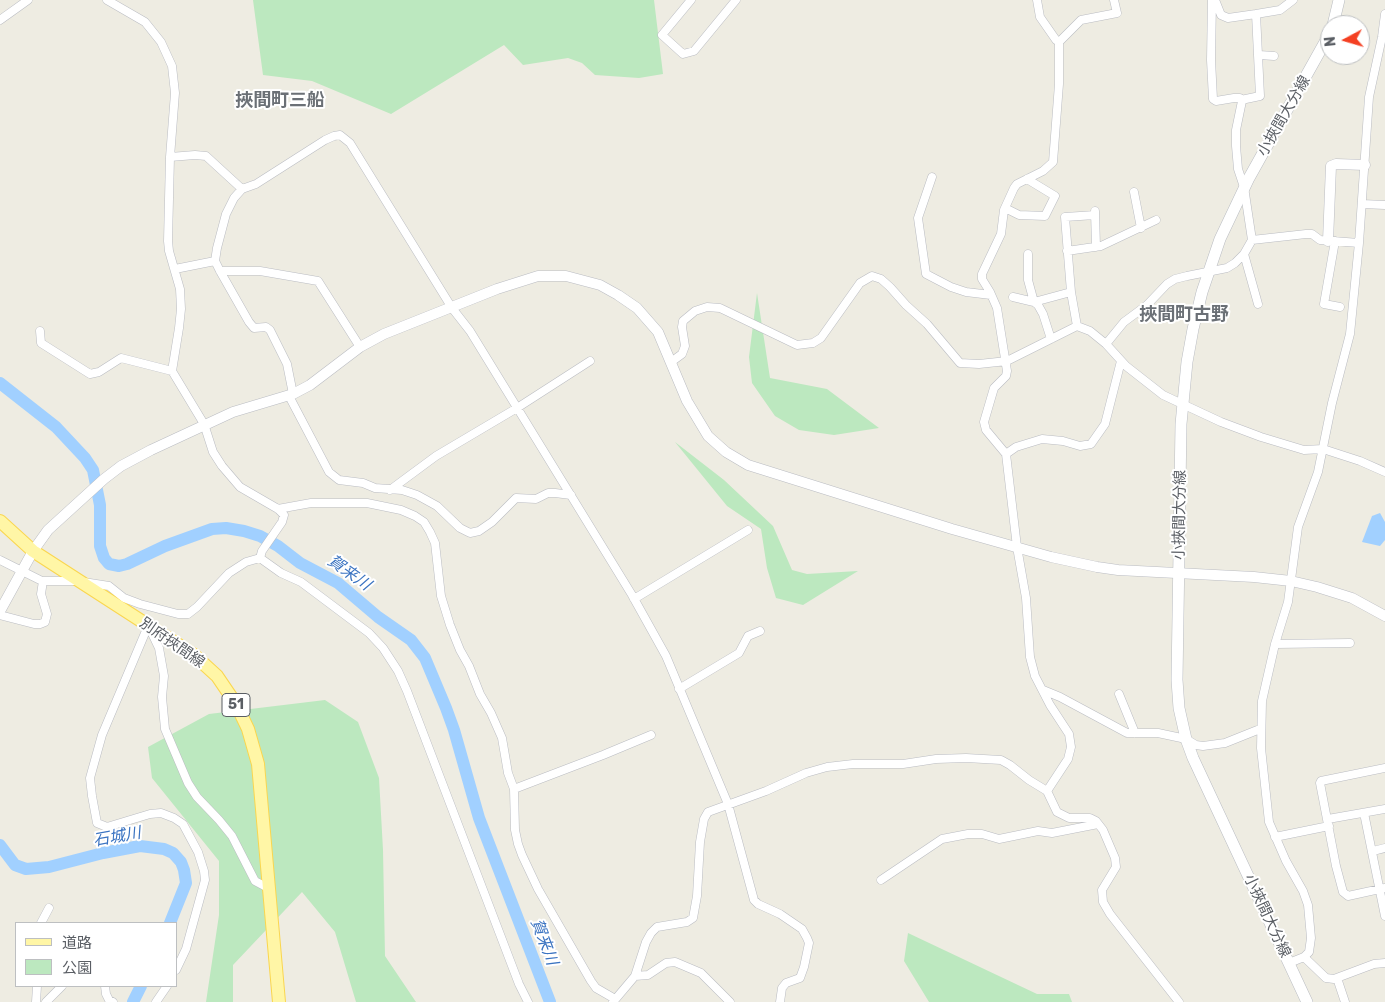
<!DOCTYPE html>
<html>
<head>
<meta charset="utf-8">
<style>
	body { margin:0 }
	#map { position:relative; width:1385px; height:1002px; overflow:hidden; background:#eeece2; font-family:Rubik,"Noto Sans JP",sans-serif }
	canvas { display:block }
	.legend { position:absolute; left:15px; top:922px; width:162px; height:65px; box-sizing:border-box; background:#fff; border:1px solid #bdbfc1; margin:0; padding:6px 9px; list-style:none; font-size:15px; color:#5a5e64 }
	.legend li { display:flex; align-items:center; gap:10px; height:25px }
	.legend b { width:25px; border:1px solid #bdbfc1 }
	.north { position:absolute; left:1320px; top:15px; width:50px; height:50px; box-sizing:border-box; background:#fff; border:1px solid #bdbfc1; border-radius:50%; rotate:264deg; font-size:14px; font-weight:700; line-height:20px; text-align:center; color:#5a5e64 }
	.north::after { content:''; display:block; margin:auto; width:18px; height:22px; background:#f44022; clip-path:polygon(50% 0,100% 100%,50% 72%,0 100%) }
</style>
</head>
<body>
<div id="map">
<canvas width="1385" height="1002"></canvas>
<ul class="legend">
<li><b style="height:6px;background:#fff6a6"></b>道路</li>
<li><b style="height:14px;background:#bce8bf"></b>公園</li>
</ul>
<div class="north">N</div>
</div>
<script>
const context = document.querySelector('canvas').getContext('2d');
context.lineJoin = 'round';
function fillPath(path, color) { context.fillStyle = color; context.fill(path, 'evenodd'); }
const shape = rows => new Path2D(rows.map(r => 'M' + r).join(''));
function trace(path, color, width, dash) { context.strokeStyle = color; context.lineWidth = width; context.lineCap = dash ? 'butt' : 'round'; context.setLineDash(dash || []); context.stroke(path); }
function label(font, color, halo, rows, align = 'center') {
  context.font = font + ' Rubik,"Noto Sans JP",sans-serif'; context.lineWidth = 4; context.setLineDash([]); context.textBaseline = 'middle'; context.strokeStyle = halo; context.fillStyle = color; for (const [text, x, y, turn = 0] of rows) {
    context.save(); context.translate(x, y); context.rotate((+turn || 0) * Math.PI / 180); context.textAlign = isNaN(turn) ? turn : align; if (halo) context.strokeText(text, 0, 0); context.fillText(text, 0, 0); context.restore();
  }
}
const green = shape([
	[253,0,654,0,663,74,639,78,595,75,582,63,568,58,523,65,504,45,391,114,312,81,263,75],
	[757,293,770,378,827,389,879,428,834,435,799,430,775,416,752,383,749,357],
	[675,442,724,480,773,526,792,570,807,574,858,571,803,605,776,598,767,568,761,529,727,506],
	[325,700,358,722,379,778,383,850,385,956,416,1002,356,1002,335,932,302,892,233,965,233,1002,206,1002,219,915,219,861,152,778,148,747,209,714],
	[908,933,1037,994,1069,994,1072,1002,929,1002,904,961]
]);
const water = shape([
	[1380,513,1385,522,1385,540,1380,546,1362,542,1372,516]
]);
const river = shape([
	[0,383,56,427,85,458,93,470,100,505,100,546,104,558,109,564,119,566,127,564,165,546,212,529,226,528,244,531,260,536,278,546,300,563,338,583,378,617,411,640,425,658,446,708,454,730,479,818,550,1002],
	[0,845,15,865,26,869,49,867,103,853,140,846,164,849,173,853,181,862,184,870,186,883,170,923],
	[133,1002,141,986]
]);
const minor = shape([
	[107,0,145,22,161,42,172,66,175,93,170,157,168,241,169,251,180,289,181,309,179,328,172,371,204,424,213,452,222,466,240,487,278,509,284,515,282,522,262,551,260,558],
	[691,0,662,35,683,54,694,51,736,0],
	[1037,0,1040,17,1056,40,1059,42],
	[1215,0,1221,15,1228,18,1256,14],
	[0,20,28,0],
	[1259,55,1274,56],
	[1241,100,1260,96,1256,14,1280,10,1293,0],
	[170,157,195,155,206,156,242,189],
	[932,177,918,218,926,274,951,287,966,292,991,295],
	[1134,192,1141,228],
	[1362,204,1385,205],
	[1005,208,1019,215,1045,216,1055,196,1027,179],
	[1095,211,1096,247],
	[1252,240,1306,234,1312,234,1320,240,1359,243],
	[1335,241,1324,304,1340,307],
	[1067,251,1101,246,1156,220],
	[1028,254,1028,280,1034,302,1071,292],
	[1244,254,1258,304],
	[175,269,215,261],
	[220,271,260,271,318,281,360,347],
	[1013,297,1034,302,1038,305,1043,314,1051,339],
	[1077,326,1071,292,1065,217,1095,215],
	[40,331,41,343,90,374,99,372,121,358,172,371],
	[1106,344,1124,322,1147,305,1167,284,1175,279,1187,276,1227,268,1235,263,1244,254,1252,240,1244,187,1238,169,1236,146,1236,130,1242,101,1240,98,1234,98,1216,101,1213,99,1211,60,1212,0],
	[671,362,682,354,685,346,682,327,683,321,695,311,707,307,720,308,797,345,813,343,821,338,860,283,872,276,881,279,890,287,906,305,927,324,960,363,979,364,1007,361,1077,326,1090,331,1106,344,1126,366,1163,395,1221,422,1261,437,1304,450,1323,449,1360,461,1385,472],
	[293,394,287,364,270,330,266,327,254,328,249,322,220,271,215,261,217,248,226,214,234,198,242,189,256,184,325,140,334,136,340,135,350,143,452,308,470,331,632,595,666,656,728,804,754,900,758,904,780,914,802,929,807,938,809,943,804,967,800,978,786,983,782,988,780,1002],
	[289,396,329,472,339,480,363,483,375,488,402,490,417,495,437,506,460,528,470,533,479,531,492,522,516,498,536,499,548,493,555,493,571,495],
	[1006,454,1016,447,1042,439,1063,441,1080,446,1091,444,1105,424,1121,361],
	[390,490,436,456,517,408,590,361],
	[278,509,311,503,367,503,401,510,415,516,424,522,430,532,435,543,441,596,450,625,460,650,469,666,480,694,491,713,502,738,508,773,514,789,515,830,518,844,522,855,538,889,591,981,596,988,615,999],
	[0,560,42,581,77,581,109,586,124,598,140,604,178,614,188,614,197,607,229,573,246,562,260,558,281,573,301,582,369,633,383,648,398,671,407,691,519,984,528,1002],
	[634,599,748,530],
	[0,615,34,624,40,624,45,622,47,614,41,594,43,581],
	[148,626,102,735,90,778,92,796,97,823,107,827,150,814,161,813,174,818,183,824,198,852,204,871,205,880,186,949,176,970],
	[149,627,159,648,164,676,162,697,165,729,188,783,197,797,219,820,232,836,255,881,270,889],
	[1275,644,1350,643],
	[679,689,739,653,748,636,760,631],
	[1043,690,1060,697,1127,733,1158,733,1186,739,1196,745,1203,746,1225,743,1260,729],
	[1119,694,1135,733],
	[1385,768,1321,781,1320,783,1336,866,1343,892,1348,896,1385,888],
	[514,789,603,755,651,735],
	[1047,791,1068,759,1071,747,1069,734,1050,705,1035,676,1030,657,1026,598,1017,547,1006,454,986,430,984,422,994,388,1006,376,1007,371,997,308,990,292,982,279,982,274,1001,234,1004,210,1014,188,1017,184,1043,171,1053,162,1059,84,1059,42,1081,20,1117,13,1114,0],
	[1364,813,1385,916],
	[1328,819,1385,809],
	[1275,837,1329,826],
	[1373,851,1385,848],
	[881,880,942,839,968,834,982,834,999,839,1038,831,1052,833,1098,824],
	[41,923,49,908],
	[1304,957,1326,978,1334,979,1374,964,1385,963],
	[1289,963,1304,957,1309,952,1311,938,1308,905,1303,891,1286,861,1269,822,1261,748,1262,701,1275,644,1288,602,1298,527,1318,472,1332,403,1350,334,1359,243,1369,97,1382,37,1385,14],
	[635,976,648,975,666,963,675,962,701,973,730,1002],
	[1337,978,1345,1002],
	[105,986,106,994,109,1000,113,1002],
	[36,1002,37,986],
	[46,1002,62,986],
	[156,1002,167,986],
	[613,1002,635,976,646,942,651,933,657,927,687,922,693,918,697,896,700,842,704,819,708,812,766,791,806,773,827,767,853,764,903,764,936,759,966,758,1001,760,1010,765,1029,780,1047,791,1057,812,1069,818,1090,818,1096,821,1103,830,1115,858,1116,867,1102,890,1103,902,1110,914,1179,1002]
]);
const tertiary = shape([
	[1328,241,1331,166,1336,164,1365,165],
	[0,611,33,551,48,530,104,479,121,466,151,450,233,412,293,394,310,385,360,347,384,334,497,289,538,276,566,276,600,285,618,295,637,308,658,332,687,401,708,436,726,452,748,465,952,529,1051,557,1097,567,1118,570,1254,577,1291,581,1317,587,1352,598,1385,616]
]);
const secondary = shape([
	[1333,25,1339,0],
	[1307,1002,1193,758,1186,739,1179,708,1177,680,1181,424,1187,362,1193,329,1202,292,1220,239,1249,178,1330,33]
]);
const primary = shape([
	[0,521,33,551,194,655,217,676,236,704,248,729,258,764,279,1002]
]);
const shields = [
	[236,705,28]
];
const shieldNames = [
	["51",236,705]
];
const streetNames = [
	["小挾間大分線",1284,116,-60],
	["小挾間大分線",1180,515,-89],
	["別府挾間線",172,643,35],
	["小挾間大分線",1267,916,65]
];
const waterNames = [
	["賀来川",349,573,35],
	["石城川",117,837,-10],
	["賀来川",544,942,69]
];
const quarterNames = [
	["挾間町三船",280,101],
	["挾間町古野",1184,315]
];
fillPath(green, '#bce8bf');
fillPath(water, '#a1d0ff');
trace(river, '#a1d0ff', 12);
trace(minor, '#babcc2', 9);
trace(tertiary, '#babcc2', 11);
trace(secondary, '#b8bbc1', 12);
trace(primary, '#fad64f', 14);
trace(minor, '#fff', 8);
trace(tertiary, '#fff', 10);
trace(secondary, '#fff', 11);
trace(primary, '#fff6a6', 12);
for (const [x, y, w] of shields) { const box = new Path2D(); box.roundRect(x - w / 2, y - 11.5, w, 23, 4); context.fillStyle = '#fff'; context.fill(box); trace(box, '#5a5e64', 1); }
label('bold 14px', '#5a5e64', null, shieldNames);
label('15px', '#5a5e64', '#fff', streetNames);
label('italic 16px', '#3a73c1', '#fff', waterNames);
label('bold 18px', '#6b7076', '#fff', quarterNames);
</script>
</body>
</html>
